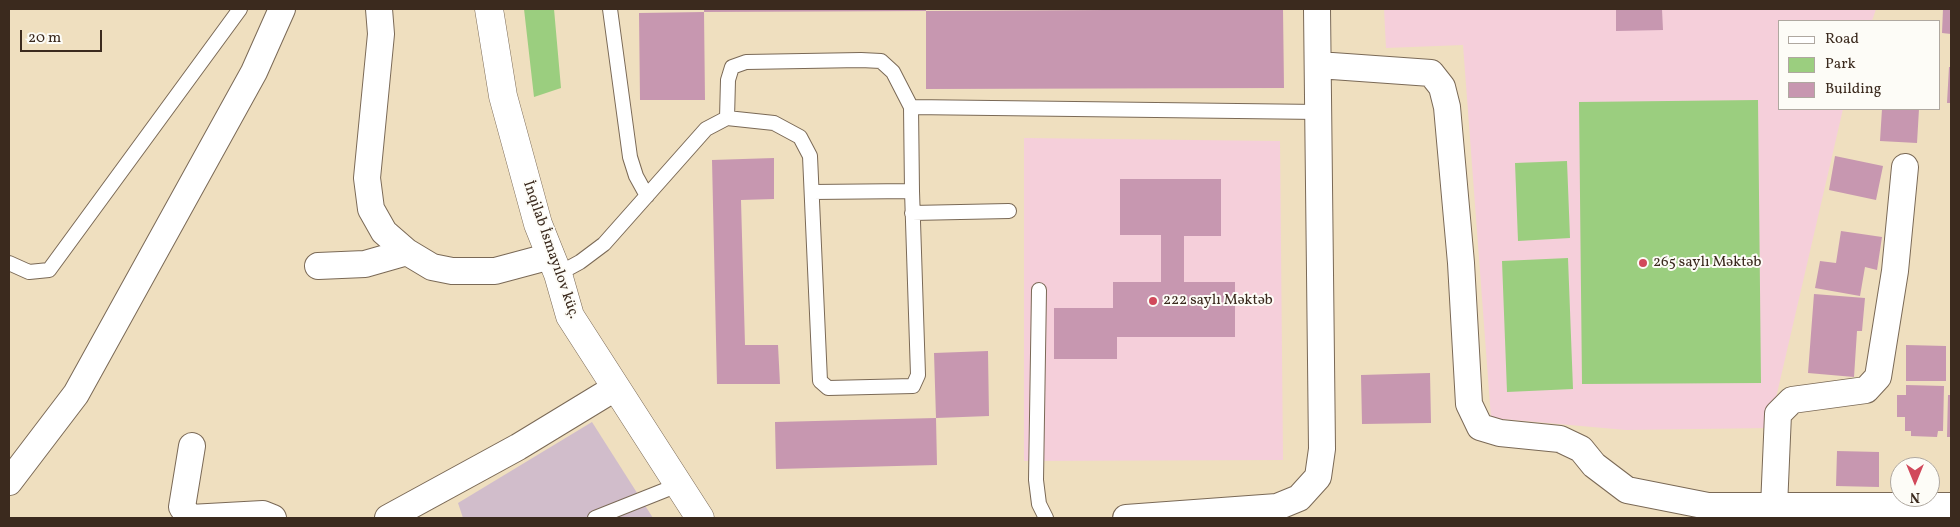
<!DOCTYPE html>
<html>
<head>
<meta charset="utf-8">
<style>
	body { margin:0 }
	#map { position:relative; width:1960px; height:527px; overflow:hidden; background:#efdfbf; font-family:Vollkorn,serif }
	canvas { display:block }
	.frame { position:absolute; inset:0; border:10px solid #3b2a1e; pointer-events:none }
	.legend { position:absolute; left:1778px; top:20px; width:162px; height:90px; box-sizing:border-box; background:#fdfcf7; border:1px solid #afa8a0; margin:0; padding:6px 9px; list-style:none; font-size:15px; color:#3b2a1e }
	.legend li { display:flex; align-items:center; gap:10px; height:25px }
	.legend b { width:25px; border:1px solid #afa8a0 }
	.north { position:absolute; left:1890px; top:457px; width:50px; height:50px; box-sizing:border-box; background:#fdfcf7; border:1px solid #afa8a0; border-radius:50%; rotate:180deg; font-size:14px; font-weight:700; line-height:20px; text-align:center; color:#3b2a1e }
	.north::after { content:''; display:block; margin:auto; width:18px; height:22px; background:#d1495b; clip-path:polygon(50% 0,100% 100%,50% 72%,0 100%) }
	.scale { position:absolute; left:20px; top:30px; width:82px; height:22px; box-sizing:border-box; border:2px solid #3b2a1e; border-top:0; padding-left:6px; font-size:15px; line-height:18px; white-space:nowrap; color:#3b2a1e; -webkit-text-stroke:4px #fdfcf7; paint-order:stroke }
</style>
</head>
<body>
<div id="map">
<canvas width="1960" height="527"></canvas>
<div class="frame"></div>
<ul class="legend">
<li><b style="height:6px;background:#fff"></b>Road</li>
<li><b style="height:14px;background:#9bce7f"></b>Park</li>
<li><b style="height:14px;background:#c797b0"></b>Building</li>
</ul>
<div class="north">N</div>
<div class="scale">20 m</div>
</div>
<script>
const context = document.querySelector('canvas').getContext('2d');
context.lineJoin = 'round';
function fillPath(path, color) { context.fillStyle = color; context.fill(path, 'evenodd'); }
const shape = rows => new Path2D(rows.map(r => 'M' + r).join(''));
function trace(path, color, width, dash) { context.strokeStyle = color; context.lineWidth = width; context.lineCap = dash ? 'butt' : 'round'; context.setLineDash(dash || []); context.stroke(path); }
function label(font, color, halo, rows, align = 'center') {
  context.font = font + ' Vollkorn,serif'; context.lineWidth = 4; context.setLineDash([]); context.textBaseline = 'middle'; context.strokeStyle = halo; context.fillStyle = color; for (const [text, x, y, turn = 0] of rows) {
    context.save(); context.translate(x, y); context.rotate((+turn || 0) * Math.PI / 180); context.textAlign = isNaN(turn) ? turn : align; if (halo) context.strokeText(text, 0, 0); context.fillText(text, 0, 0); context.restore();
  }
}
const built = shape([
	[1384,9,1876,9,1872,21,1779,21,1779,109,1843,109,1769,428,1626,430,1491,418,1463,45,1386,48],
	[1024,138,1280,141,1283,460,1024,461]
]);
const industrial = shape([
	[592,422,653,518,463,518,458,503]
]);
const green = shape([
	[524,9,554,9,561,88,534,97],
	[1758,100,1761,383,1582,384,1579,102],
	[1567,161,1570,238,1518,241,1515,163],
	[1568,258,1573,389,1507,392,1502,261]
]);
const building = shape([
	[704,9,926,9,926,11,704,12],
	[1283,9,1284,88,926,89,926,11],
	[1616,9,1662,9,1663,30,1616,31],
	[1943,9,1951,9,1951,34,1942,33],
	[704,12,705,100,640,100,639,13],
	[1949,67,1951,67,1951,103,1947,103],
	[1882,109,1919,109,1917,143,1880,141],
	[1835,156,1883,166,1876,200,1829,190],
	[774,158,774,199,741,200,745,345,778,345,780,384,717,384,712,160],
	[1120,179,1221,179,1221,236,1184,236,1184,282,1235,282,1235,337,1117,337,1117,359,1054,359,1054,308,1113,308,1113,282,1161,282,1161,235,1120,235],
	[1841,231,1882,237,1877,270,1865,267,1860,296,1815,288,1820,261,1836,263],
	[1814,294,1865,298,1862,331,1857,331,1854,377,1808,373],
	[1906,345,1946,346,1946,381,1906,381],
	[988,351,989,416,936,418,934,353],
	[1430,373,1431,423,1362,424,1361,375],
	[1906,385,1944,386,1943,431,1938,431,1937,437,1911,436,1911,431,1905,431,1905,417,1897,417,1897,395,1906,395],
	[1948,395,1951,395,1951,437,1947,437],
	[936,418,937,465,776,469,775,422],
	[1837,451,1879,452,1879,487,1836,486]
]);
const service = shape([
	[610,9,630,157,636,176,647,196],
	[911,107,912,191],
	[727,118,728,80,732,67,746,62,861,60,881,61,893,72,911,107,1319,112],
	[912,213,1009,211],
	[9,263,29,272,49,270,240,9],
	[558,274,580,262,604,244,706,129,727,118,774,123,800,137,810,156,820,381,828,388,913,386,918,375,912,191,812,192],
	[1039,290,1036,480,1039,504,1046,518],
	[595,518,678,485]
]);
const minor = shape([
	[379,9,381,34,367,178,371,209,384,232,407,252,432,267,452,271,495,271,551,256],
	[1318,65,1431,73,1442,87,1447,107,1461,263,1469,404,1480,427,1500,433,1560,439,1581,449,1594,465,1627,490,1708,506,1951,506],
	[318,266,365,264,407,252],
	[192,446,182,507,190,518,263,514,273,518],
	[9,482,76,394,254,72,282,9],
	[1774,507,1778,414,1792,400,1866,390,1878,377,1895,271,1905,167],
	[388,518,518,447,615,388],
	[1126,518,1277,507,1299,498,1318,477,1322,449,1317,9]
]);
const secondary = shape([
	[489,9,503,96,538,224,558,274,570,316,700,518]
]);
const markers = [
	[1643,263,5,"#d1495b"],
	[1153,301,5,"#d1495b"]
];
const streetNames = [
	["İnqilab İsmayılov küç.",550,250,71]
];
const poiNames = [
	["265 saylı Məktəb",1653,263],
	["222 saylı Məktəb",1163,301]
];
fillPath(built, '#f5cfda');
fillPath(industrial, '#d1bdcb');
fillPath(green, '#9bce7f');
fillPath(building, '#c797b0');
trace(service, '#7a6956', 16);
trace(minor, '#7a6956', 28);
trace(secondary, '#7a6956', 29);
trace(service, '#fff', 14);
trace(minor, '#fff', 26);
trace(secondary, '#fff', 28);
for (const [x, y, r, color] of markers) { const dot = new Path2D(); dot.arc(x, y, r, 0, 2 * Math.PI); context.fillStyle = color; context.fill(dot); trace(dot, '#fdfcf7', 2); }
label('15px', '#3b2a1e', '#fdfcf7', streetNames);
label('15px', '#3b2a1e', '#fdfcf7', poiNames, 'left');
</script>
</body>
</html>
